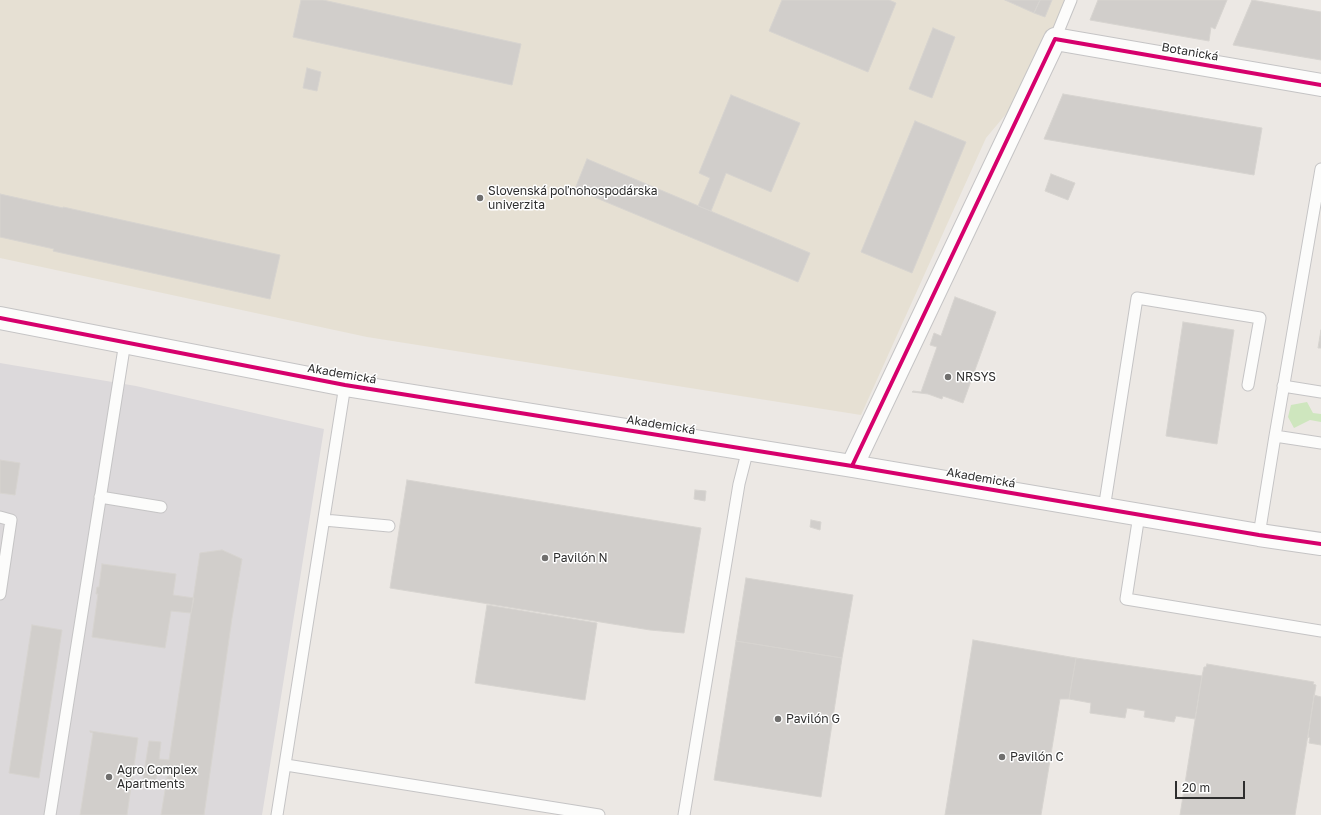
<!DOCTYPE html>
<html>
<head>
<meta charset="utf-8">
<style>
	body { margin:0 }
	#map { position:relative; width:1321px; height:815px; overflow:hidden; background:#ece8e4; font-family:"Golos Text",sans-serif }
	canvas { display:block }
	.scale { position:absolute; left:1175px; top:781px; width:70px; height:18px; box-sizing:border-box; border:2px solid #2e2e2e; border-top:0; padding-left:5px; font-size:12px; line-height:14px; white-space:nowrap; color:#2e2e2e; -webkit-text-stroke:3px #fff; paint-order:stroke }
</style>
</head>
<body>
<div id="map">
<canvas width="1321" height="815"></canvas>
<div class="scale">20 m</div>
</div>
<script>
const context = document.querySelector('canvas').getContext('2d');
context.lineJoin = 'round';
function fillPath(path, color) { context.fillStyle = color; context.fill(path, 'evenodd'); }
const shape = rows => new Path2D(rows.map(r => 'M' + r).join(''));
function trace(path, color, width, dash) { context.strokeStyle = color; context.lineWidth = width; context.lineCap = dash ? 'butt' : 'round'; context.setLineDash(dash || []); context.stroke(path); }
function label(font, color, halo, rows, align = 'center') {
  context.font = font + ' "Golos Text",sans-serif'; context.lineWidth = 3; context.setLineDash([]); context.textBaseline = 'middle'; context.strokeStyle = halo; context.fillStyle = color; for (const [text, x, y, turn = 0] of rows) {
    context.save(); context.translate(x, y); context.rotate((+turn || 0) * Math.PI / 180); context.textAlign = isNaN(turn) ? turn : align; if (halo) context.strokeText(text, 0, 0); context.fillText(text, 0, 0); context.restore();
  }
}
const industrial = shape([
	[0,363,136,386,324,429,262,815,0,815]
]);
const education = shape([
	[0,0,1071,0,1037,77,986,138,861,415,367,337,0,258]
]);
const green = shape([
	[1307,402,1313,413,1321,414,1321,422,1310,420,1294,428,1288,417,1291,405]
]);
const building = shape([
	[301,0,323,0,521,44,512,85,293,37,301,0],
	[782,0,889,0,896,3,868,72,769,31,782,0],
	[1005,0,1040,0,1034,13,1005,0],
	[1040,0,1052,0,1045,17,1034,13,1040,0],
	[1098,0,1227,0,1215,29,1211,27,1209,41,1090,20,1098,0],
	[1252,0,1321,12,1321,60,1233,45,1252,0],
	[933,28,955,37,932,98,909,89,933,28],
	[307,68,321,72,317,91,303,88,307,68],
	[1063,94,1262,128,1254,175,1044,139,1063,94],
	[731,95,800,123,771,192,726,173,711,211,698,206,710,178,699,173,731,95],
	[915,121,966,142,912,273,861,252,915,121],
	[587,159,810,253,798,282,575,189,587,159],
	[1051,174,1075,183,1068,200,1045,191,1051,174],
	[0,194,63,208,63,207,280,255,270,299,53,251,54,249,0,237,0,194],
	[955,297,996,312,963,403,943,396,942,399,928,394,912,392,913,391,921,392,937,347,930,345,934,333,941,336,955,297],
	[1183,322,1234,330,1217,444,1166,436,1183,322],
	[1321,330,1321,348,1318,348,1321,330],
	[0,460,20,463,15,495,0,493,0,460],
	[407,480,701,528,684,633,650,630,390,588,407,480],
	[695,490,706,491,705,501,694,499,695,490],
	[811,520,821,522,820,530,810,527,811,520],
	[222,550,242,559,232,618,204,815,161,815,168,772,157,771,155,788,142,786,149,741,161,742,159,759,169,760,200,553,222,550],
	[102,564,176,574,173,595,194,598,191,613,171,611,165,648,92,637,98,594,96,594,97,587,99,587,102,564],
	[746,578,853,595,842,658,736,641,746,578],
	[487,605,597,623,585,700,475,683,487,605],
	[32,625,62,630,39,778,9,773,32,625],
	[973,640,1076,658,1069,699,1060,699,1041,815,945,815,973,640],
	[736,641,842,658,821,797,714,780,736,641],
	[1076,658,1202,676,1195,719,1176,716,1174,722,1144,717,1145,711,1127,708,1125,718,1090,713,1091,703,1069,699,1076,658],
	[1207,664,1314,682,1313,684,1316,685,1295,815,1180,815,1202,676,1204,667,1206,667,1207,664],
	[1314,695,1321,697,1321,745,1309,743,1310,738,1308,737,1314,695],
	[90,731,138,738,127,815,80,815,93,733,90,732,90,731]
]);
const lane = shape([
	[1055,39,1071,0],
	[1283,386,1321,392],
	[1275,436,1321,443],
	[100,497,161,507],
	[1104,509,1137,298,1260,318,1248,385],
	[1139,515,1126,599,1321,631],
	[0,517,11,520,0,594],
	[324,520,389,526],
	[1259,535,1275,436,1321,169],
	[286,765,599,815],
	[50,815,125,342],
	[277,815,345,385],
	[684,815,739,484,748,449]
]);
const street = shape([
	[0,318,345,385,852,466,1259,535,1321,544],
	[852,466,1055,39,1321,85]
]);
const cycleway = shape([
	[0,318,345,385,852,466,1259,535,1321,544],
	[852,466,1055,39,1321,85]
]);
const markers = [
	[480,198,4,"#706f6e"],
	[948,377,4,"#706f6e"],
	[545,558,4,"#706f6e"],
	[778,719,4,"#706f6e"],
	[1002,757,4,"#706f6e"],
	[109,777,4,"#706f6e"]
];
const streetNames = [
	["Botanická",1190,52,10],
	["Akademická",342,374,10],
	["Akademická",661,425,9],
	["Akademická",981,478,10]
];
const poiNames = [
	["Slovenská poľnohospodárska",488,191],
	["univerzita",488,205],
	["NRSYS",956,377],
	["Pavilón N",553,558],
	["Pavilón G",786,719],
	["Pavilón C",1010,757],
	["Agro Complex",117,770],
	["Apartments",117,784]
];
fillPath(industrial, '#dcd9db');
fillPath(education, '#e6e0d3');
fillPath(green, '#cee6be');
fillPath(building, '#d1cecb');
trace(building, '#d7d4d0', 1);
trace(lane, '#c5c4c5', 13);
trace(street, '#c5c4c5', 24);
trace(lane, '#fcfcfb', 11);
trace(street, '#fcfcfb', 22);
trace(cycleway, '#d6006c', 4);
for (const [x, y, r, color] of markers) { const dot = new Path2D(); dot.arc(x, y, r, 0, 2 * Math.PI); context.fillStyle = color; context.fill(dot); trace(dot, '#fff', 1.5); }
label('12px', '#2e2e2e', '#fff', streetNames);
label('12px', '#2e2e2e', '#fff', poiNames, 'left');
</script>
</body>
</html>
